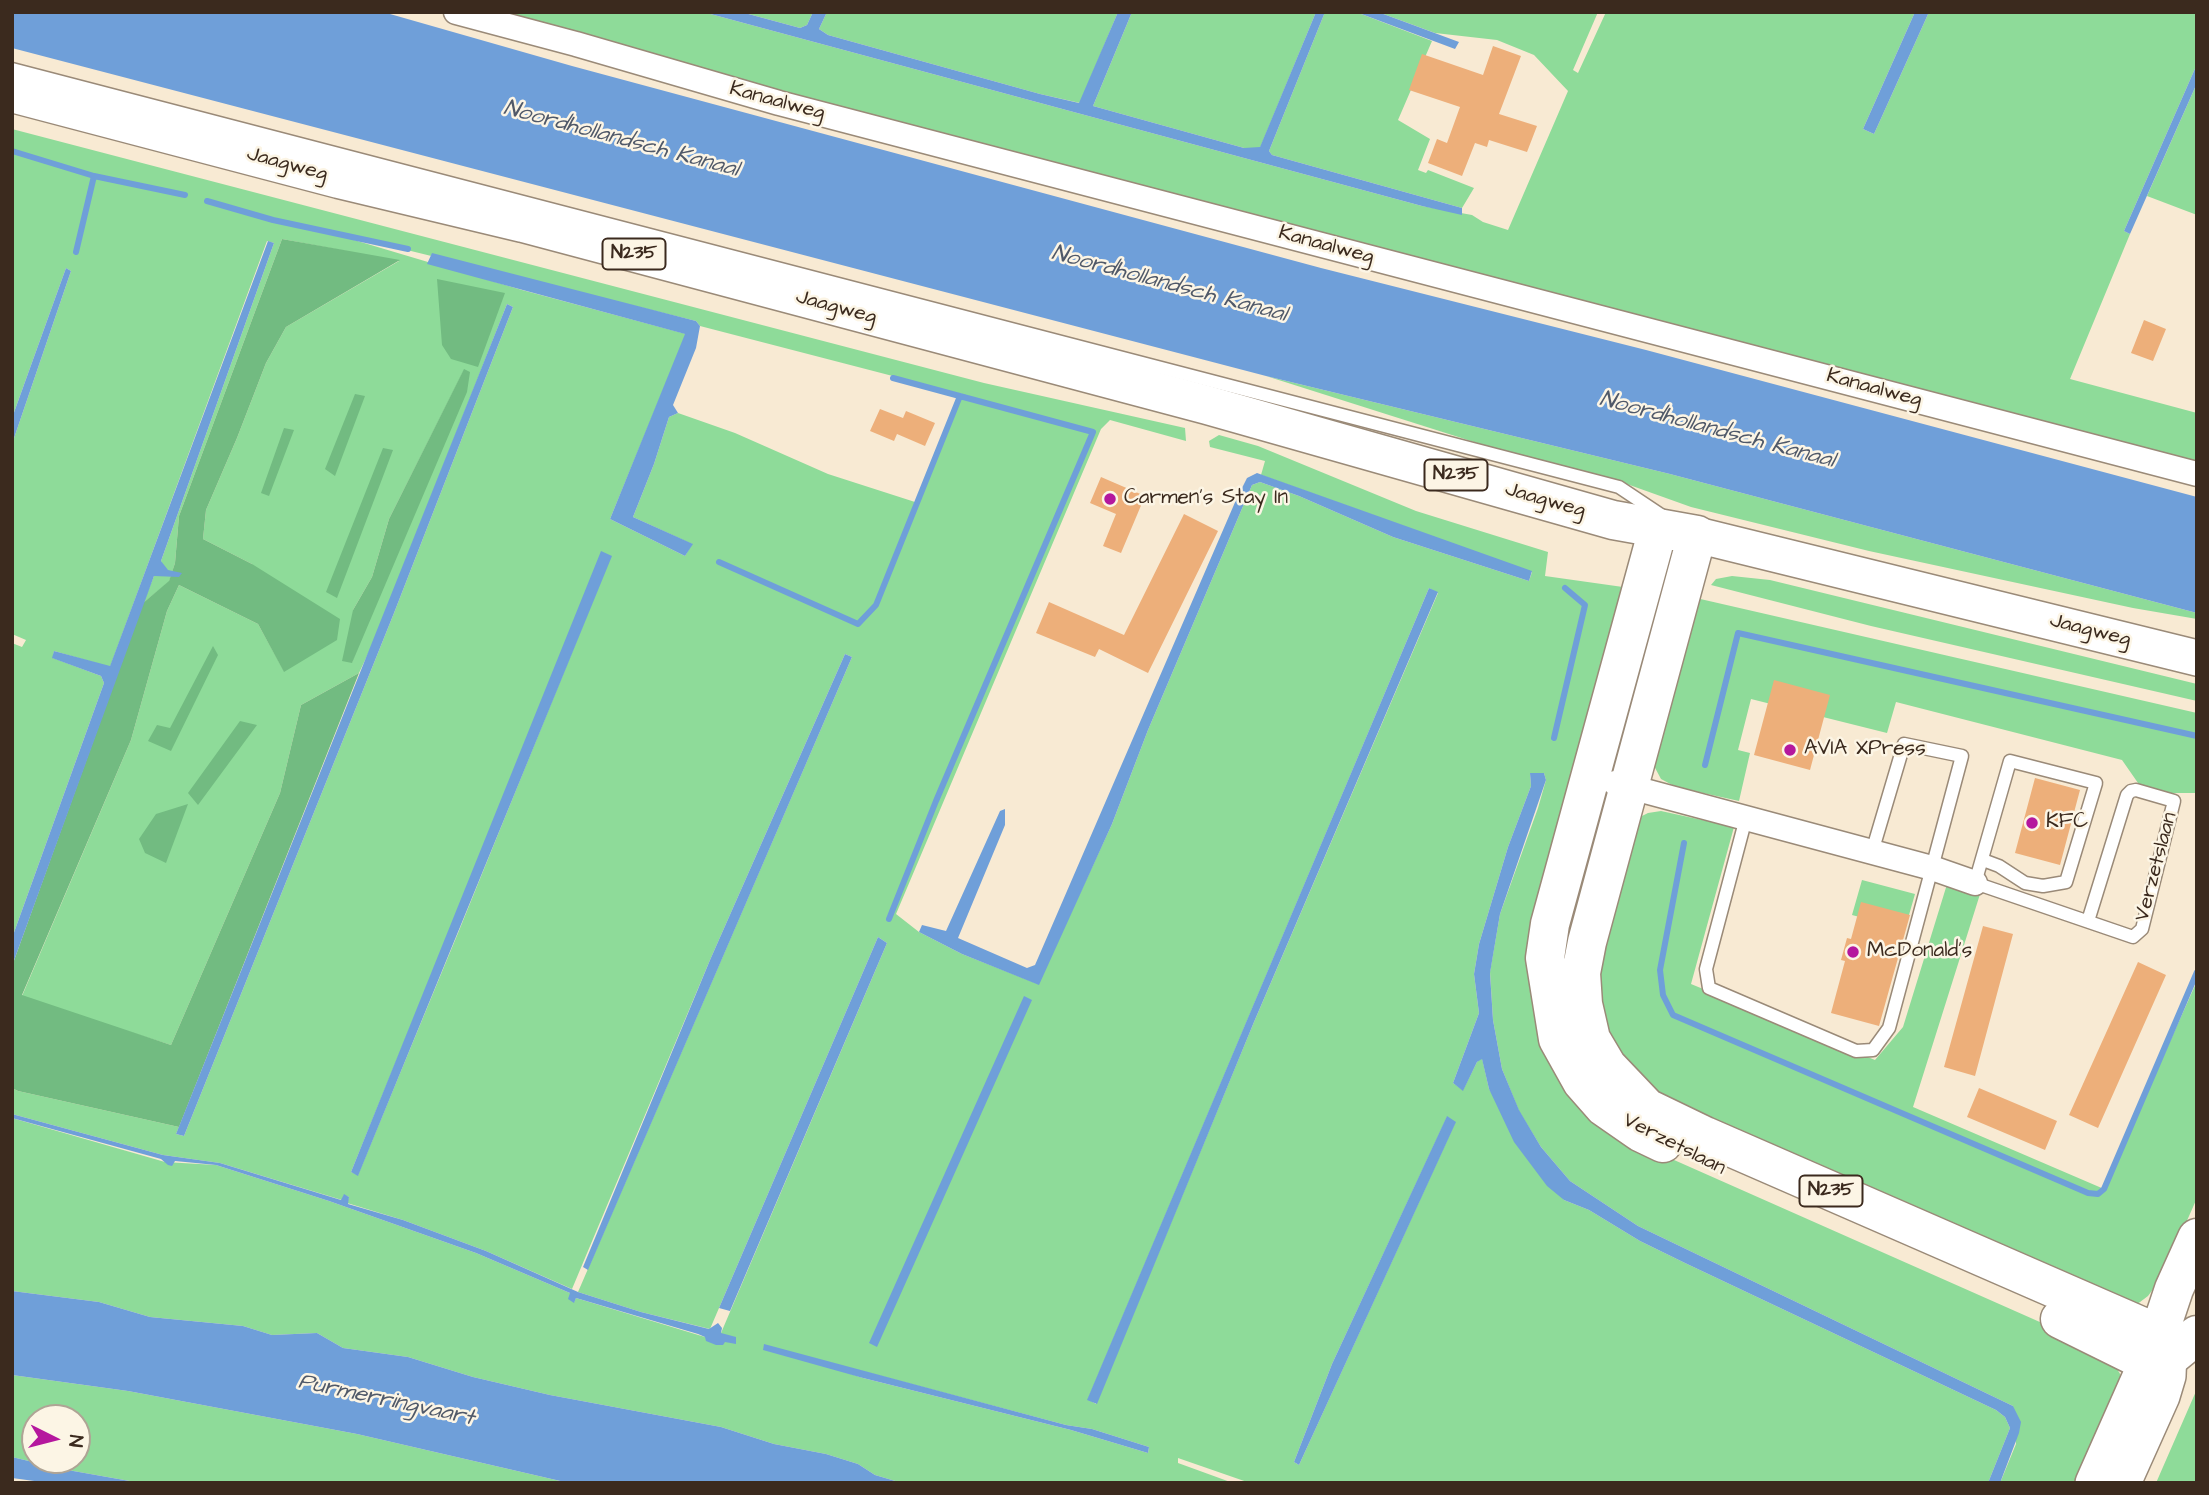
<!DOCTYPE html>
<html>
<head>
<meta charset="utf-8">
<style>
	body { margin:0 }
	#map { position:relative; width:2209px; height:1495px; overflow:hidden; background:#f8ead3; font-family:"Architects Daughter",sans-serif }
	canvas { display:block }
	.frame { position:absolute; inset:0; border:14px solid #3b2a1e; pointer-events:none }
	.north { position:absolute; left:21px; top:1404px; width:70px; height:70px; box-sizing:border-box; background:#fcf5e5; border:2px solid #afa495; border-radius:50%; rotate:96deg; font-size:19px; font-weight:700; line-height:28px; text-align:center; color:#3b2a1e }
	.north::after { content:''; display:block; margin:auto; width:24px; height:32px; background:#b5179e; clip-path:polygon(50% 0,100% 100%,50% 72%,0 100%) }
</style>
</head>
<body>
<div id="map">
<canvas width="2209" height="1495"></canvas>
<div class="frame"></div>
<div class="north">N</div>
</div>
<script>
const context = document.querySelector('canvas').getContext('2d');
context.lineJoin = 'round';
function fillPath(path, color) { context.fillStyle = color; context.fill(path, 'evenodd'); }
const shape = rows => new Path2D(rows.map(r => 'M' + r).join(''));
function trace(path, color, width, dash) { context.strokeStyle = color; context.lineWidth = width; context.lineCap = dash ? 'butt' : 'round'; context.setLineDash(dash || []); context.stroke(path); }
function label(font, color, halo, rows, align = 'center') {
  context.font = font + ' "Architects Daughter",sans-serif'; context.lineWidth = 5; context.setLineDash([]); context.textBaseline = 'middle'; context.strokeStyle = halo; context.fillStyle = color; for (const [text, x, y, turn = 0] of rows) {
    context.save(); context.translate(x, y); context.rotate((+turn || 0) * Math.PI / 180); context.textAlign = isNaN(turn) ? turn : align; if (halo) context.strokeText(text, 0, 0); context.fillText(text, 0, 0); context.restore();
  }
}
const green = shape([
	[493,12,703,12,1422,206,1472,215,1483,222,1508,230,1568,91,1534,55,1497,40,1435,33,1378,12,1598,12,1573,70,1578,73,1606,12,1915,12,1863,129,1874,134,1929,12,2197,12,2197,64,2124,231,2130,234,2070,379,2197,413,2197,481,1258,220],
	[741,12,813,12,807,25,800,28],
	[827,12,1118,12,1080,103,1040,94,828,35,819,29],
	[1132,12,1316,12,1260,148,1244,148,1093,106],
	[1325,12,1356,12,1432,41,1398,120,1430,139,1418,170,1426,173,1428,170,1474,188,1462,208,1272,155,1269,151],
	[2197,83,2197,215,2147,196],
	[12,129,984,383,1185,428,1186,441,1110,420,1101,429,896,914,919,932,962,954,1038,984,1112,824,1148,730,1252,485,1260,482,1299,496,1393,537,1529,581,1532,572,1261,475,1265,461,1210,447,1209,441,1219,435,1258,446,1416,511,1548,552,1545,576,1630,588,1540,960,1638,1144,2094,1346,2113,1362,2123,1379,2082,1483,2000,1483,2016,1444,2013,1406,1638,1226,1570,1181,1541,1147,1519,1111,1502,1069,1493,1020,1490,972,1500,914,1538,808,1546,780,1544,773,1530,773,1531,786,1508,847,1479,944,1474,974,1479,1013,1453,1083,1463,1090,1477,1062,1482,1058,1489,1089,1564,1200,1589,1210,1640,1241,1685,1263,1996,1410,2005,1417,2010,1428,1988,1483,1250,1483,1178,1458,1178,1463,1233,1483,902,1483,875,1475,858,1464,826,1454,774,1444,721,1427,550,1395,473,1377,408,1357,343,1348,317,1333,272,1335,243,1326,150,1317,99,1302,12,1291,12,1118,165,1162,216,1165,329,1201,476,1253,570,1293,574,1302,576,1298,705,1337,721,1333,887,943,878,937,710,1329,641,1312,578,1292,852,657,845,654,710,960,572,1289,486,1251,403,1220,347,1203,349,1197,344,1195,342,1200,220,1163,163,1155,12,1114,12,1088,18,1091,179,1127,176,1134,184,1136,394,613,513,307,507,304,375,639,359,673,301,705,280,793,171,1045,45,1005,22,996,131,740,167,611,179,585,258,624,284,671,252,564,203,539,206,510,237,438,266,363,286,327,399,261,282,239,179,516,175,563,169,582,143,603,154,576,166,576,161,561,274,243,267,241,110,667,54,651,53,658,101,676,104,683,12,938,12,643,22,647,26,640,12,634,12,444,71,271,66,268,12,418],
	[297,223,696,321,700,326,962,394,915,502,828,474,735,433,678,413,669,417,654,464,633,517,692,544,685,556,610,519,686,334,522,290],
	[464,370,352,662,353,610,372,577,389,519],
	[611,556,458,933,358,1175,351,1172,457,912],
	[1429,588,1438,593,1254,1022,1096,1404,1088,1399],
	[1447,1117,1455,1123,1299,1465,1294,1462,1332,1364],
	[764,1345,1066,1425,1092,1429,1149,1447,1148,1453,1071,1430,863,1378],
	[1266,376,1670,474,2197,613,2197,619,2133,608,1869,551,1691,507,1624,483,1493,448],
	[1732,576,1770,580,2197,684,2197,701,1871,626,1711,585,1716,579],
	[1696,598,2197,713,2197,793,2145,793,2122,760,1896,702,1887,733,1751,699,1738,750,1750,753,1739,801,1676,787,1661,779,1653,764],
	[1661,811,1734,827,1691,984,1875,1060,1903,1027,1948,881,1981,891,1913,1107,2104,1189,2197,981,2197,1198,2162,1277,2148,1296,2136,1305,2120,1306,1630,1082,1591,994,1634,820,1648,813],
	[1862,880,1915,894,1905,929,1852,915],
	[12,1375,128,1391,357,1434,569,1483,141,1483,62,1469,12,1457],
	[35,1418,77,1418,77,1460,35,1460],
	[2197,1389,2197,1483,2156,1483]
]);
const forest = shape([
	[282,239,400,260,286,327,266,363,237,438,206,510,203,539,252,564,340,619,337,640,284,672,258,624,179,585,167,611,131,740,22,995,171,1045,280,793,301,705,359,673,179,1127,18,1091,12,1088,12,966,143,603,169,581,175,563,179,516],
	[437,279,505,293,478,367,451,359,442,345],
	[464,369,470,372,467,392,352,663,342,661,353,610,372,577,389,519],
	[355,394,365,396,335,476,325,469],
	[284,428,294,430,269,496,261,493],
	[383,448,393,450,337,598,326,592],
	[213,646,218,655,171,751,148,741,157,725,170,728],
	[240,721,257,725,198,805,188,793],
	[188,804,166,863,145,853,139,839,156,814]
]);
const water = shape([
	[12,12,383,12,572,66,1321,268,1646,350,2197,497,2197,613,1670,474,1266,376,12,48],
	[703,12,741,12,800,28,807,25,813,12,827,12,819,29,828,35,1040,94,1079,103,1118,12,1132,12,1093,106,1244,148,1260,147,1316,12,1325,12,1269,151,1272,155,1462,208,1462,215,1422,206],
	[1356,12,1378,12,1459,42,1455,49],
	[1915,12,1929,12,1874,134,1863,129],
	[2197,64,2197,83,2130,234,2124,231],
	[268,241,274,243,161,561,168,570,182,573,179,577,154,576,12,966,12,938,104,683,101,676,52,658,54,651,110,666],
	[432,253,696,321,700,326,696,348,673,405,678,413,669,417,654,464,633,517,693,544,685,556,610,519,685,334,427,264],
	[66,268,71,271,12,444,12,418],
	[507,304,513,307,394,613,184,1136,176,1134],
	[1257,473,1532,571,1529,581,1393,537,1299,496,1260,482,1252,485,1148,730,1112,824,1039,985,962,954,919,932,922,925,946,931,1000,811,1005,809,1005,825,958,938,1027,968,1035,965,1236,500,1247,478],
	[601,551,612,556,358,1176,351,1172],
	[1429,588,1438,592,1254,1022,1097,1404,1087,1400],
	[845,654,852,657,588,1270,583,1267,710,960],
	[1530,773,1544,773,1546,780,1500,914,1490,973,1493,1020,1502,1069,1519,1110,1541,1147,1570,1181,1638,1226,2013,1406,2021,1422,2019,1433,2000,1483,1988,1483,2010,1428,2005,1417,1996,1410,1685,1263,1640,1241,1589,1210,1564,1200,1547,1186,1514,1142,1489,1089,1482,1059,1477,1062,1463,1091,1453,1083,1479,1013,1474,974,1479,944,1508,847,1531,786],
	[878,937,887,943,730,1311,719,1308],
	[1024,996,1032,1000,877,1347,869,1343],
	[12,1114,163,1155,220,1163,341,1200,344,1194,349,1197,348,1204,403,1220,486,1251,578,1292,641,1312,709,1329,718,1323,722,1328,721,1333,736,1337,736,1344,725,1342,723,1345,716,1345,706,1341,705,1337,698,1334,576,1298,574,1303,568,1299,570,1293,476,1253,329,1201,216,1165,175,1161,172,1166,168,1165,161,1159,12,1118],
	[1447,1116,1456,1122,1299,1465,1294,1462,1332,1364],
	[12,1291,99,1302,150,1317,243,1326,272,1335,317,1333,343,1348,408,1357,473,1377,550,1395,721,1427,774,1444,826,1454,858,1464,875,1475,902,1483,569,1483,357,1434,128,1391,12,1375],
	[764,1344,1066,1425,1092,1429,1149,1447,1148,1453,1071,1430,863,1378,763,1350],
	[12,1457,62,1469,141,1483,49,1483,12,1478]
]);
const stream = shape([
	[12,151,94,176],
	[207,201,273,220,408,249],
	[76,252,94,176,185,195],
	[719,562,858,624,876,605,960,396],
	[1554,738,1585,605,1565,588],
	[1705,765,1738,633,2197,736],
	[1684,843,1660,970,1663,995,1673,1015,2088,1193,2098,1194,2104,1189,2197,972],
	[889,919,936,801,1093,432,893,378]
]);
const building = shape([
	[1493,46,1521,56,1499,114,1537,126,1527,152,1489,140,1487,147,1475,143,1462,176,1428,163,1437,139,1447,143,1460,107,1409,90,1422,54,1483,75],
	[2144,320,2166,329,2153,361,2131,353],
	[880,409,903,418,906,411,935,423,925,446,897,434,894,441,870,431],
	[1101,477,1145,496,1121,553,1103,546,1116,514,1090,503],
	[1184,514,1218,531,1148,673,1099,649,1095,657,1036,633,1049,602,1124,635],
	[1774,680,1830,695,1810,770,1754,755],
	[2035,778,2080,790,2060,865,2015,853],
	[1861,902,1910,915,1879,1026,1831,1013,1845,961,1841,960,1847,938,1851,939],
	[1983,926,2013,934,1975,1076,1944,1067],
	[2138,962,2166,975,2098,1128,2069,1115],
	[1979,1088,2057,1121,2045,1150,1967,1117]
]);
const service = shape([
	[12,69,1619,487,1661,515],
	[1746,818,1706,969,1709,988,1856,1051,1873,1050,1889,1028,1962,756,1904,744,1872,852],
	[1983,860,1999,866,2025,883,2043,886,2066,882,2096,783,2010,761,1975,883,2133,937,2142,929,2174,801,2136,790,2131,791,2127,795,2088,921]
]);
const minor = shape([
	[456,12,576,44,779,103,2197,474],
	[1615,783,1932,868,1975,883]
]);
const secondary = shape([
	[1697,535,2197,658],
	[2093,1483,2159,1334,2169,1349,2168,1376,2162,1396,2123,1483]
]);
const primary = shape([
	[12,93,339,179,523,223,1207,405,1613,520,1697,535,1587,942,1581,973,1583,1004,1591,1039,1607,1066,1647,1108,1705,1136,2159,1334,2174,1289,2197,1238],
	[1658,529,1550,924,1545,958,1558,1039,1582,1082,1604,1107,1640,1132,1663,1143],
	[2060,1319,2147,1362,2158,1362,2170,1357,2197,1335]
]);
const markers = [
	[1110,499,7,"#b5179e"],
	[1790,750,7,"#b5179e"],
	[2032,823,7,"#b5179e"],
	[1853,952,7,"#b5179e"]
];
const shields = [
	[634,254,63],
	[1456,475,63],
	[1831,1191,63]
];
const shieldNames = [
	["N235",634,254],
	["N235",1456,475],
	["N235",1831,1191]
];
const streetNames = [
	["Kanaalweg",777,102,15],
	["Jaagweg",287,165,15],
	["Kanaalweg",1326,246,15],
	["Jaagweg",836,308,15],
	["Kanaalweg",1874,389,15],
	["Jaagweg",1545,501,16],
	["Jaagweg",2090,631,14],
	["Verzetslaan",2157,867,-75],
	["Verzetslaan",1674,1145,27]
];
const poiNames = [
	["Carmen's Stay In",1124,499],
	["AVIA XPress",1804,750],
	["KFC",2046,823],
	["McDonald's",1867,952]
];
const waterNames = [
	["Noordhollandsch Kanaal",621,140,15],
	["Noordhollandsch Kanaal",1169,285,15],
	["Noordhollandsch Kanaal",1717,431,15],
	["Purmerringvaart",386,1401,12]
];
fillPath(green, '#8edb99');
fillPath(forest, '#72bb81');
fillPath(water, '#6f9fd9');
trace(stream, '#6f9fd9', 6);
fillPath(building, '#edaf7a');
trace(service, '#9a8a78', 15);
trace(minor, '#9a8a78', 27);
trace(secondary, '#9a8a78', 38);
trace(primary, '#9a8a78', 41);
trace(service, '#fff', 12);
trace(minor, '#fff', 24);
trace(secondary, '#fff', 35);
trace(primary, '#fff', 38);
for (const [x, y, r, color] of markers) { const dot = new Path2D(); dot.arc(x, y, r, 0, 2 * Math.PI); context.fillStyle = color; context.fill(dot); trace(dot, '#fcf5e5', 2.5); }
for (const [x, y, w] of shields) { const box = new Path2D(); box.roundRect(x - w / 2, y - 15.5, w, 31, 5); context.fillStyle = '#fcf5e5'; context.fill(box); trace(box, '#3b2a1e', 2); }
label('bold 19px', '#3b2a1e', null, shieldNames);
label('21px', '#3b2a1e', '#fcf5e5', streetNames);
label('21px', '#3b2a1e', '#fcf5e5', poiNames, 'left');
label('italic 23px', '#505969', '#fcf5e5', waterNames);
</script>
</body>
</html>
